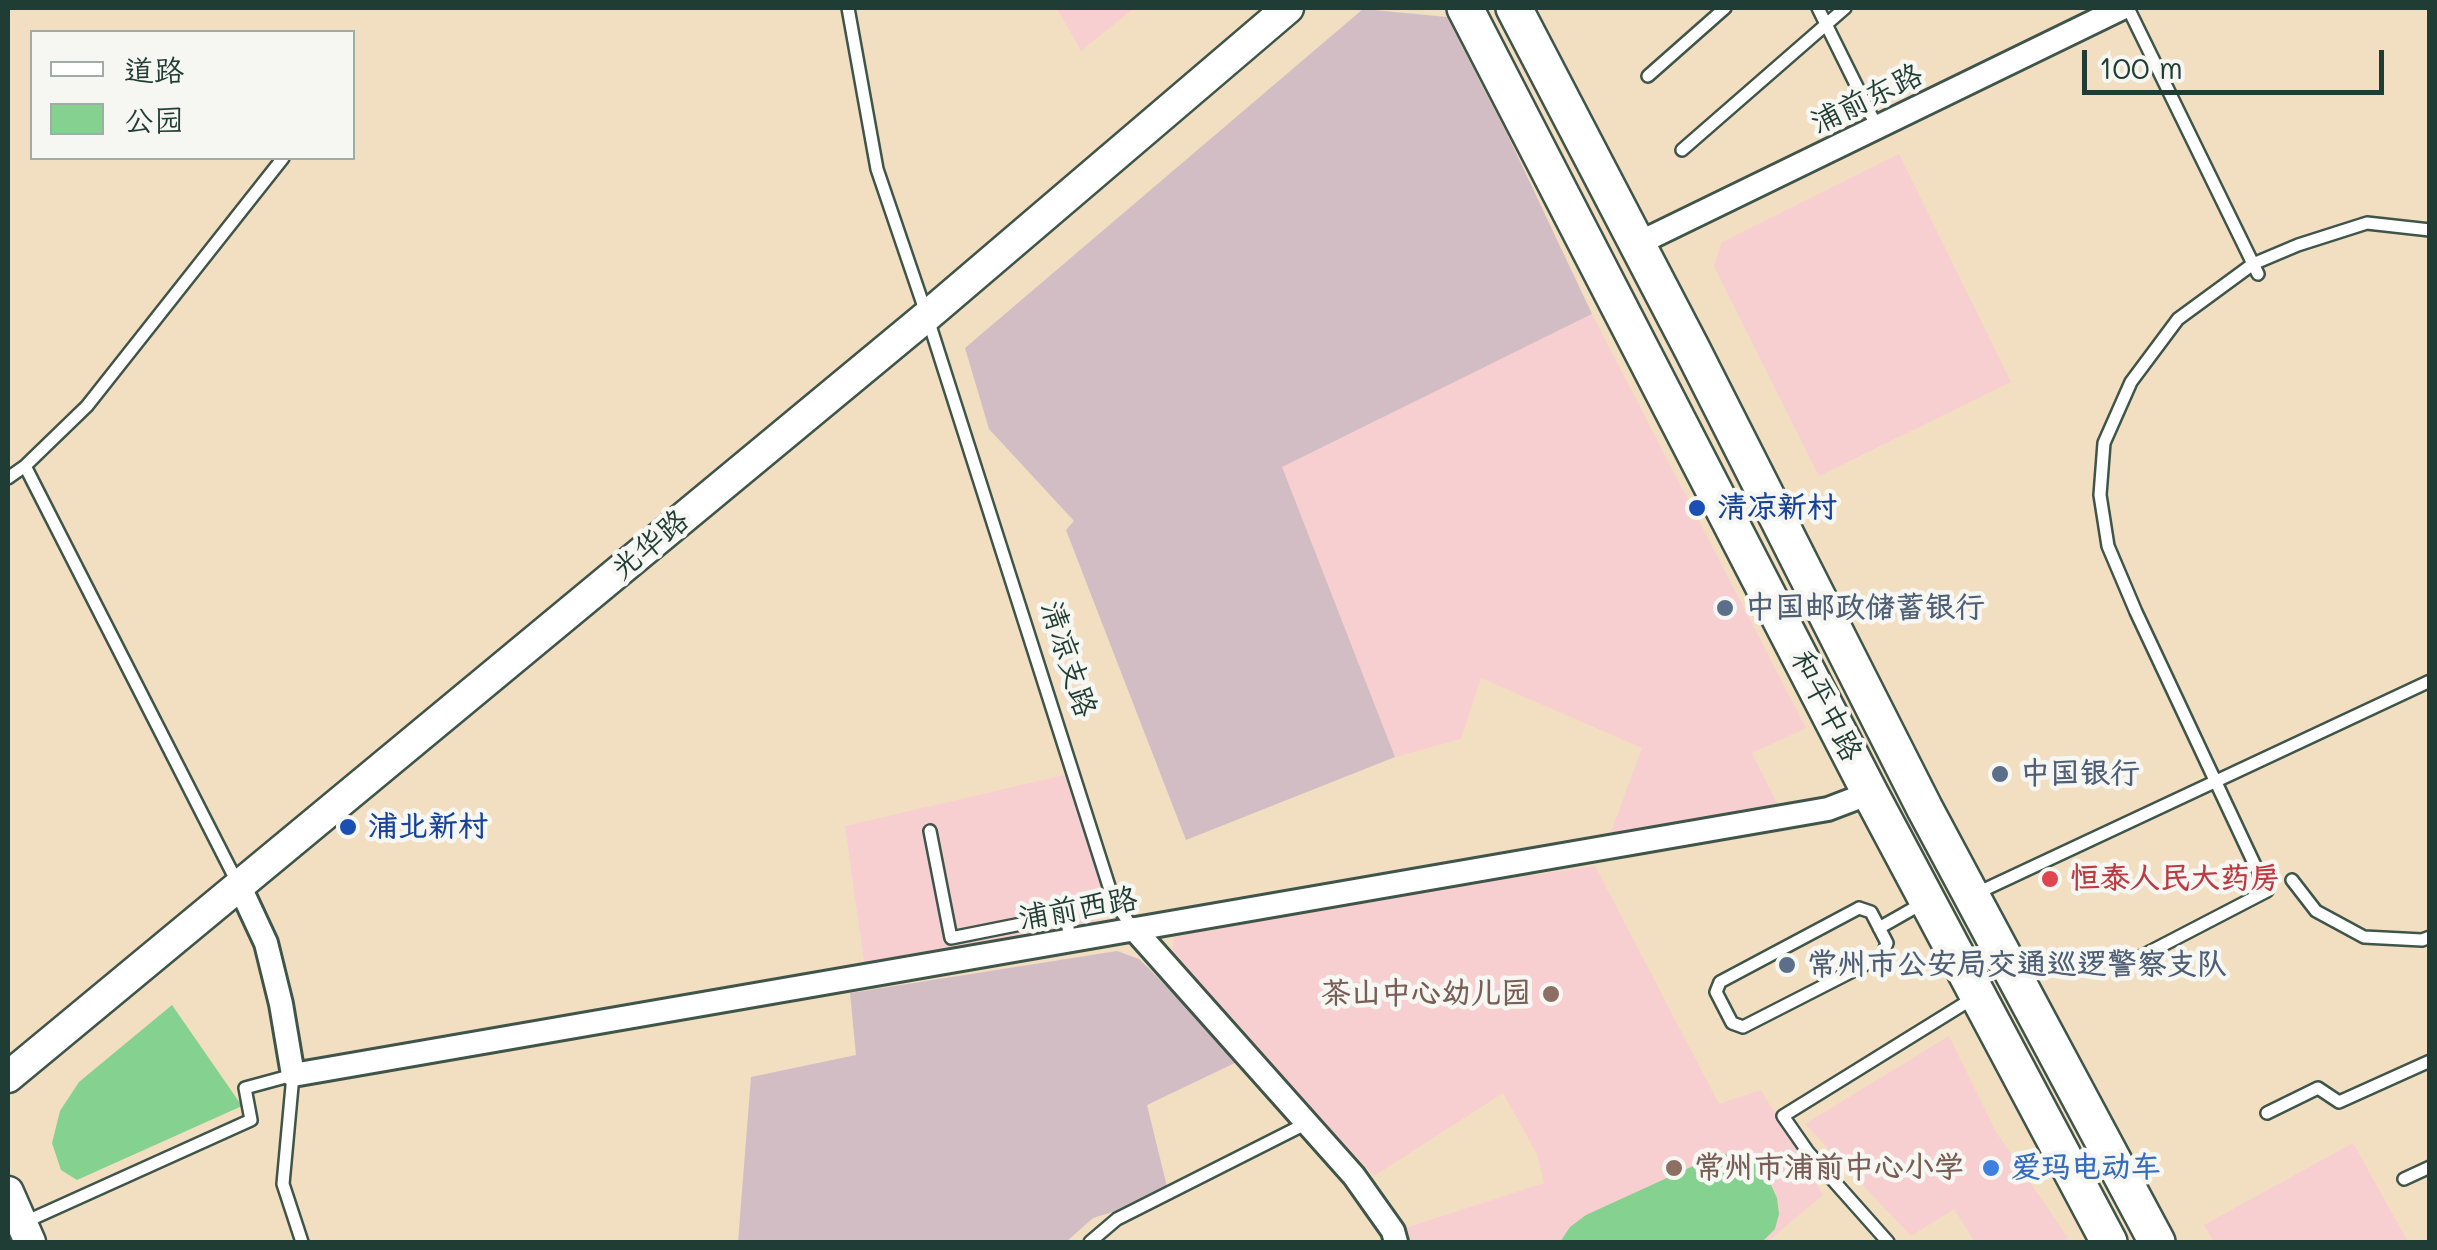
<!DOCTYPE html>
<html>
<head>
<meta charset="utf-8">
<style>
	body { margin:0 }
	#map { position:relative; width:2437px; height:1250px; overflow:hidden; background:#f2dec1; font-family:Mali,"LXGW WenKai TC",sans-serif }
	canvas { display:block }
	.frame { position:absolute; inset:0; border:10px solid #1f3d34; pointer-events:none }
	.legend { position:absolute; left:30px; top:30px; width:325px; height:130px; box-sizing:border-box; background:#f6f6f2; border:2px solid #a0aca6; margin:0; padding:12px 18px; list-style:none; font-size:30px; color:#1f3d34 }
	.legend li { display:flex; align-items:center; gap:20px; height:50px }
	.legend b { width:50px; border:2px solid #a0aca6 }
	.scale { position:absolute; left:2082px; top:50px; width:302px; height:45px; box-sizing:border-box; border:5px solid #1f3d34; border-top:0; padding-left:12px; font-size:30px; line-height:35px; white-space:nowrap; color:#1f3d34; -webkit-text-stroke:8px #f6f6f2; paint-order:stroke }
</style>
</head>
<body>
<div id="map">
<canvas width="2437" height="1250"></canvas>
<div class="frame"></div>
<ul class="legend">
<li><b style="height:12px;background:#fff"></b>道路</li>
<li><b style="height:28px;background:#84d190"></b>公园</li>
</ul>
<div class="scale">100 m</div>
</div>
<script>
const context = document.querySelector('canvas').getContext('2d');
context.lineJoin = 'round';
function fillPath(path, color) { context.fillStyle = color; context.fill(path, 'evenodd'); }
const shape = rows => new Path2D(rows.map(r => 'M' + r).join(''));
function trace(path, color, width, dash) { context.strokeStyle = color; context.lineWidth = width; context.lineCap = dash ? 'butt' : 'round'; context.setLineDash(dash || []); context.stroke(path); }
function label(font, color, halo, rows, align = 'center') {
  context.font = font + ' Mali,"LXGW WenKai TC",sans-serif'; context.lineWidth = 9; context.setLineDash([]); context.textBaseline = 'middle'; context.strokeStyle = halo; context.fillStyle = color; for (const [text, x, y, turn = 0] of rows) {
    context.save(); context.translate(x, y); context.rotate((+turn || 0) * Math.PI / 180); context.textAlign = isNaN(turn) ? turn : align; if (halo) context.strokeText(text, 0, 0); context.fillText(text, 0, 0); context.restore();
  }
}
const built = shape([
	[1057,8,1134,8,1081,51],
	[1899,154,2011,382,1819,476,1714,266,1722,242],
	[1592,314,1806,728,1752,753,1778,805,1610,835,1642,748,1481,678,1461,739,1395,757,1281,467],
	[1069,774,1106,902,1091,926,865,968,845,826],
	[1595,866,1719,1104,1761,1090,1823,1195,1767,1242,1408,1242,1403,1229,1544,1183,1537,1154,1503,1093,1374,1176,1172,955,1174,937,1376,897],
	[1949,1036,1996,1132,2068,1238,2062,1242,1975,1242,1954,1209,1911,1236,1805,1124],
	[2353,1143,2408,1242,2214,1242,2204,1225]
]);
const industrial = shape([
	[1363,9,1447,17,1509,138,1592,314,1282,467,1395,757,1186,840,1066,530,1074,521,989,429,965,348],
	[1117,951,1139,959,1241,1060,1147,1105,1167,1187,1132,1206,1093,1218,1066,1242,738,1242,751,1077,856,1055,850,993]
]);
const green = shape([
	[172,1005,242,1106,77,1180,61,1170,52,1143,60,1111,79,1082],
	[1730,1153,1753,1158,1764,1170,1777,1198,1779,1214,1775,1229,1762,1242,1560,1242,1570,1227,1586,1215,1715,1156]
]);
const lane = shape([
	[848,8,877,169,927,316,1114,902,1134,929],
	[1818,8,1877,127],
	[2128,8,2258,274],
	[1648,76,1725,8],
	[1682,150,1845,8],
	[25,466,237,882],
	[8,478,25,466,87,406,283,158],
	[930,831,951,938,1066,915,1070,940],
	[2292,880,2316,911,2364,937,2422,940,2430,937],
	[1975,894,2430,681],
	[1859,908,1871,912,1887,943,1882,956,1743,1027,1732,1023,1716,992,1720,982,1859,908],
	[1879,928,1923,903],
	[2138,958,2267,891,2136,612,2108,546,2100,495,2104,443,2131,382,2178,319,2253,264,2298,245,2367,223,2430,230],
	[2267,1113,2318,1088,2339,1102,2430,1061],
	[2404,1179,2430,1167],
	[25,1222,251,1120,245,1088,293,1075,283,1184,302,1242],
	[1090,1242,1117,1219,1307,1123],
	[1888,1242,1808,1152,1783,1116,1975,997]
]);
const street = shape([
	[1637,244,2122,8],
	[239,885,266,943,281,1004,293,1075,1828,809,1870,793],
	[1134,929,1354,1176,1393,1231,1396,1242]
]);
const secondary = shape([
	[8,1077,927,316,1288,8],
	[8,1192,30,1242]
]);
const primary = shape([
	[1465,8,1870,793,2109,1242],
	[1514,8,1692,349,1925,809,2157,1242]
]);
const markers = [
	[1697,508,10,"#1a4fb4"],
	[1725,608,10,"#5c6f8a"],
	[2000,774,10,"#5c6f8a"],
	[348,827,10,"#1a4fb4"],
	[2050,879,10,"#e0444e"],
	[1787,965,10,"#5c6f8a"],
	[1551,994,10,"#8d6e63"],
	[1674,1168,10,"#8d6e63"],
	[1991,1168,10,"#3f7fe0"]
];
const streetNames = [
	["浦前东路",1867,99,-26],
	["光华路",650,545,-40],
	["清凉支路",1068,659,72],
	["和平中路",1826,706,63],
	["浦前西路",1078,909,-10]
];
const transitNames = [
	["清凉新村",1717,508],
	["浦北新村",368,827]
];
const serviceNames = [
	["中国邮政储蓄银行",1745,608],
	["中国银行",2020,774],
	["常州市公安局交通巡逻警察支队",1807,965]
];
const healthNames = [
	["恒泰人民大药房",2070,879]
];
const educationNames = [
	["茶山中心幼儿园",1531,994],
	["常州市浦前中心小学",1694,1168,"left"]
];
const shopNames = [
	["爱玛电动车",2011,1168]
];
fillPath(built, '#f7cfd0');
fillPath(industrial, '#d2bdc5');
fillPath(green, '#84d190');
trace(lane, '#3f5549', 16);
trace(street, '#3f5549', 28);
trace(secondary, '#3f5549', 35);
trace(primary, '#3f5549', 40);
trace(lane, '#fff', 11);
trace(street, '#fff', 22);
trace(secondary, '#fff', 30);
trace(primary, '#fff', 35);
for (const [x, y, r, color] of markers) { const dot = new Path2D(); dot.arc(x, y, r, 0, 2 * Math.PI); context.fillStyle = color; context.fill(dot); trace(dot, '#f6f6f2', 4); }
label('30px', '#1f3d34', '#f6f6f2', streetNames);
label('bold 30px', '#164399', '#f6f6f2', transitNames, 'left');
label('bold 30px', '#4e5e75', '#f6f6f2', serviceNames, 'left');
label('bold 30px', '#be3a42', '#f6f6f2', healthNames, 'left');
label('bold 30px', '#785e54', '#f6f6f2', educationNames, 'right');
label('bold 30px', '#366cbe', '#f6f6f2', shopNames, 'left');
</script>
</body>
</html>
